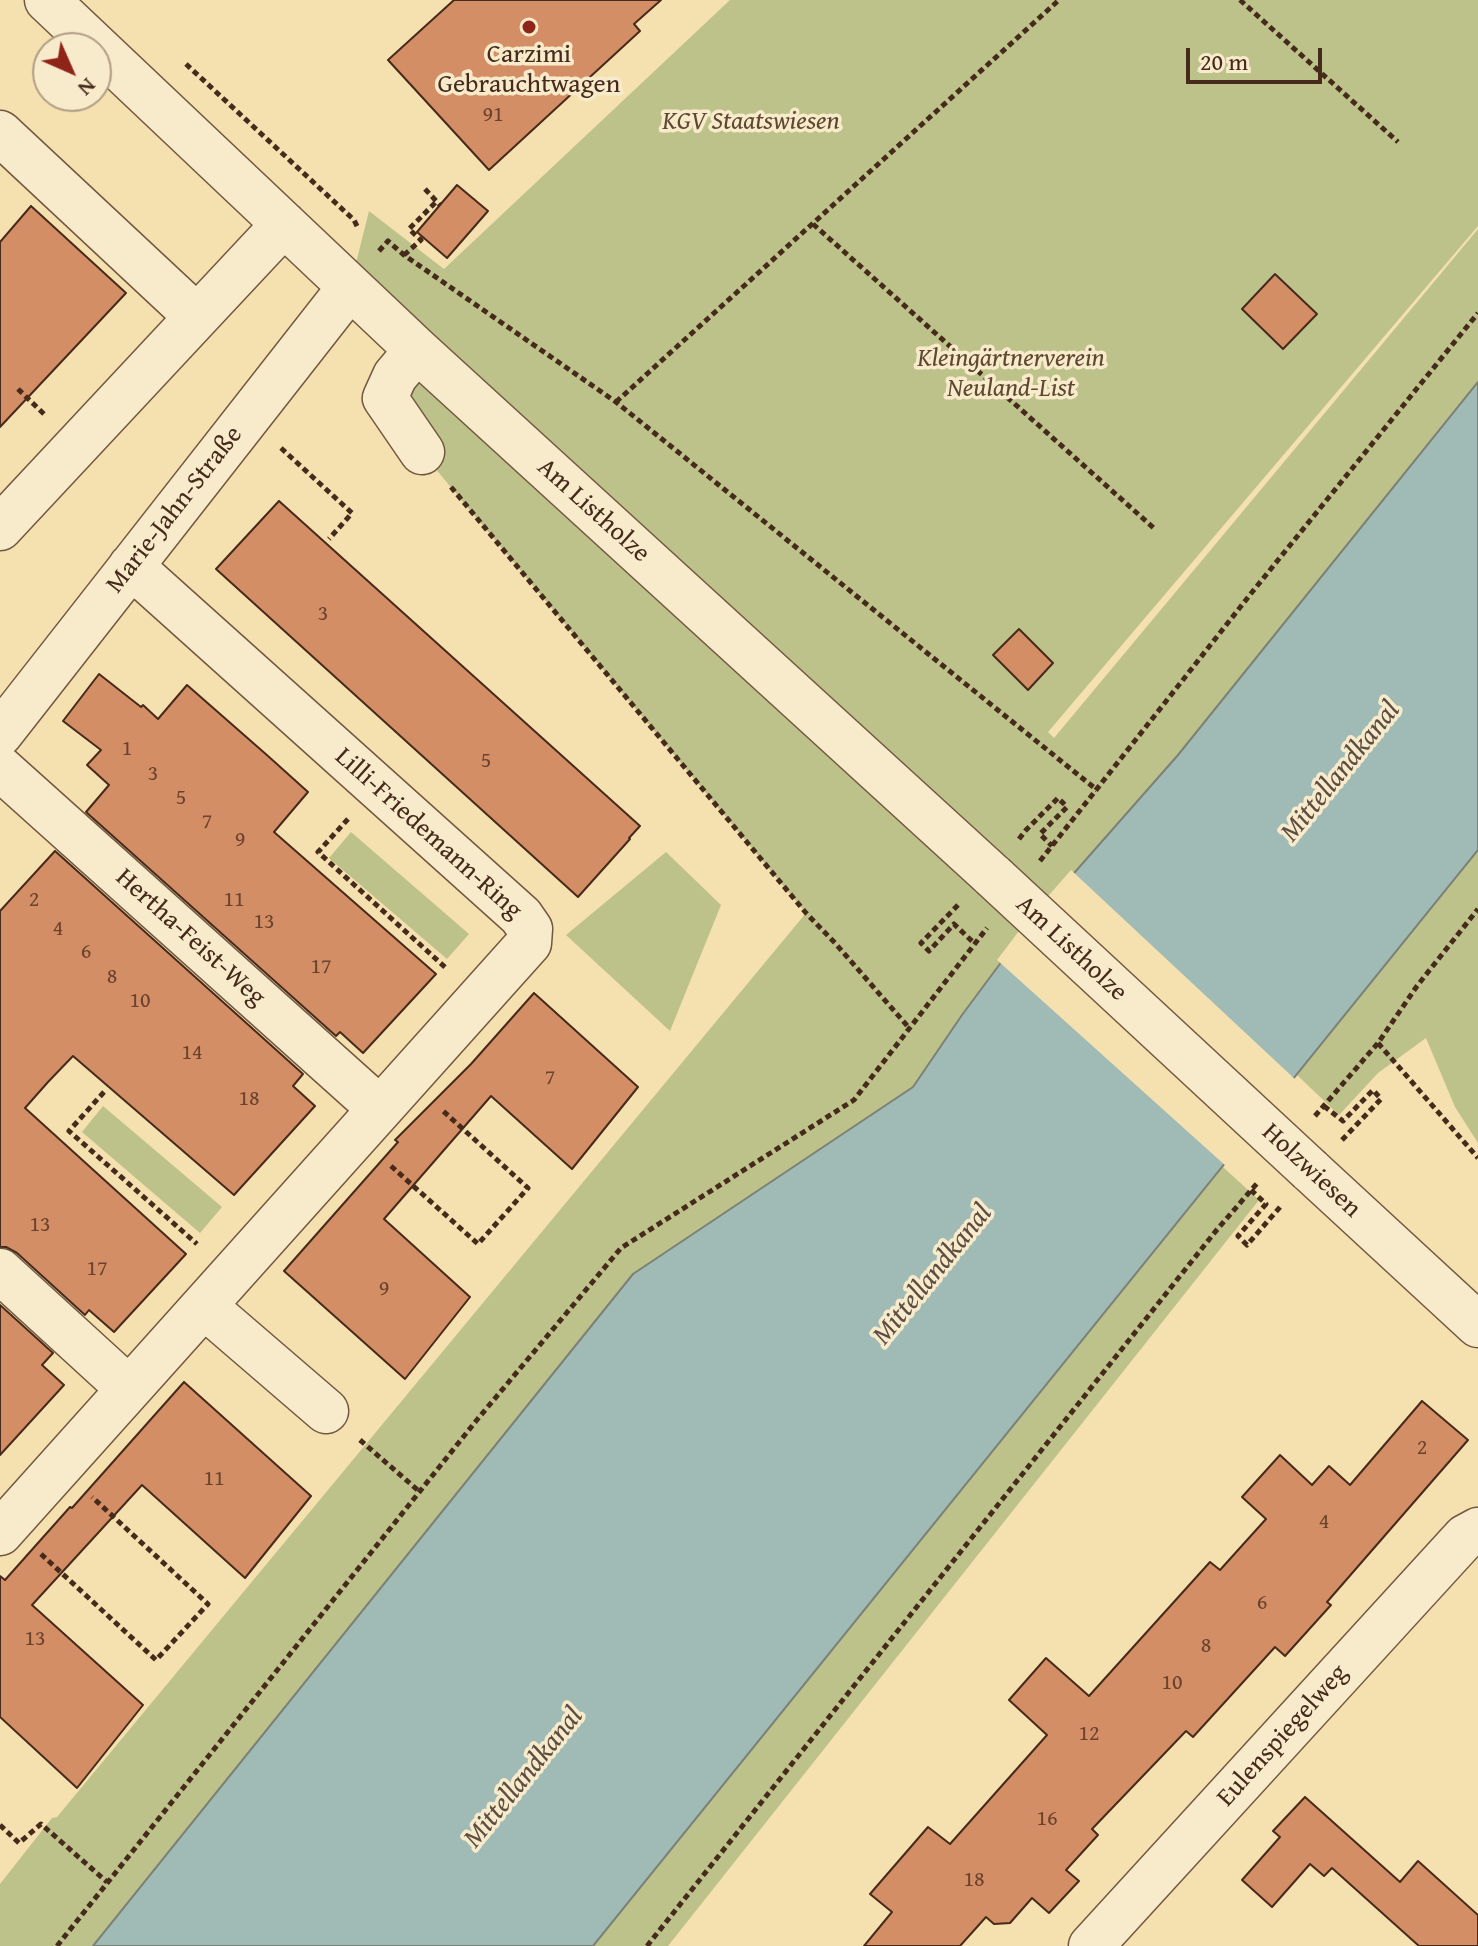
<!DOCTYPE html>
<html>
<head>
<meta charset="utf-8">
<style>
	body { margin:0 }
	#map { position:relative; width:1478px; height:1946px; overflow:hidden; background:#f5e0af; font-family:"Gentium Book Plus",serif }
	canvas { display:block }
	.north { position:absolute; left:32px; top:32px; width:80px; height:80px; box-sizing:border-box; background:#f8ebcb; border:2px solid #b19e85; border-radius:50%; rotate:135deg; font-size:22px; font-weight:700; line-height:32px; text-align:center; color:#462a1b }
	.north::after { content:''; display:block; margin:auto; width:28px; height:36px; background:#8f2418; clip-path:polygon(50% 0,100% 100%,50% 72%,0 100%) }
	.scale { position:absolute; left:1186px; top:48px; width:136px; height:36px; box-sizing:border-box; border:4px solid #462a1b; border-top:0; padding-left:10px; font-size:24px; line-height:28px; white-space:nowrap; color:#462a1b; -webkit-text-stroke:6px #f8ebcb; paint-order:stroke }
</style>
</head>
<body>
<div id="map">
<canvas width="1478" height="1946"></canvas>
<div class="north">N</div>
<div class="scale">20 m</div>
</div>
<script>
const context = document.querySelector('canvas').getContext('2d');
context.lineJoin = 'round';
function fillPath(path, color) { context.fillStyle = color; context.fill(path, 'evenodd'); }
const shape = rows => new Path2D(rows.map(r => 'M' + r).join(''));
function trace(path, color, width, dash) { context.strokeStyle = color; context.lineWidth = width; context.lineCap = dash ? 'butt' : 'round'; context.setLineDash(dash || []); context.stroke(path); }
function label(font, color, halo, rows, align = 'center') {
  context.font = font + ' "Gentium Book Plus",serif'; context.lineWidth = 7; context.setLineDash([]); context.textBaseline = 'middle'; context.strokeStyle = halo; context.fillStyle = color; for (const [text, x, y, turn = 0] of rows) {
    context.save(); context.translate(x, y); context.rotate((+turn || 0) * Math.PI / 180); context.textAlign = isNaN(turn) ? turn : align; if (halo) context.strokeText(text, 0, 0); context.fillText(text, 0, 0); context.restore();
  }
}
const green = shape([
	[730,0,1478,0,1478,226,1048,732,1054,738,1478,229,1478,382,1178,755,1031,922,962,1015,913,1087,633,1275,93,1946,0,1946,0,1884,52,1818,57,1817,806,913,429,461,385,398,417,350,350,287,369,211,444,269],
	[351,832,469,934,447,959,329,858],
	[1478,850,1478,1143,1455,1107,1426,1038,1378,1073,1339,1115,1297,1075],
	[666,852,721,905,670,1031,566,935],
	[103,1106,222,1207,200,1233,82,1132],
	[1223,1167,1259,1200,668,1946,593,1946]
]);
const water = shape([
	[1478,382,1478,850,593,1946,93,1946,633,1274,913,1087,962,1015,1031,922,1178,755,1478,382]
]);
const pier = shape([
	[1071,870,1297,1081,1227,1167,997,960,1028,919]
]);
const building = shape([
	[454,0,661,0,634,24,640,31,489,170,388,60,454,0],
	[457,185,488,211,447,258,417,232,457,185],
	[31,206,126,293,0,427,0,242,31,206],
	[1275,274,1317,314,1283,349,1242,309,1275,274],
	[279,501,640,826,629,838,630,839,578,897,216,569,279,501],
	[1019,629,1053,663,1028,690,993,655,1019,629],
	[99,674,141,707,143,705,158,719,187,685,268,756,308,792,274,832,436,974,363,1053,340,1032,336,1036,86,812,109,785,87,765,101,750,63,721,99,674],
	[55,851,303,1074,293,1086,315,1106,234,1195,73,1056,48,1082,25,1108,186,1254,114,1332,89,1310,85,1315,17,1253,6,1247,0,1247,0,911,55,851],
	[534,993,638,1087,572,1169,491,1096,384,1219,470,1297,405,1379,284,1271,398,1142,395,1140,471,1064,534,993],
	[0,1305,53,1353,42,1365,64,1385,0,1455,0,1305],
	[184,1382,311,1496,245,1578,142,1485,32,1605,143,1705,77,1788,0,1717,0,1576,5,1580,70,1507,72,1508,184,1382],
	[1422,1401,1468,1440,1327,1602,1331,1605,1285,1656,1275,1647,1193,1737,1186,1731,1092,1829,1098,1835,1066,1870,1079,1881,1049,1913,1032,1898,1010,1923,994,1924,986,1917,960,1946,864,1946,892,1912,870,1894,928,1827,950,1844,1047,1735,1009,1700,1046,1658,1089,1696,1210,1562,1220,1570,1266,1519,1242,1497,1280,1455,1312,1485,1329,1466,1350,1485,1422,1401],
	[1305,1797,1400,1882,1418,1861,1478,1915,1478,1946,1419,1946,1332,1868,1324,1876,1310,1864,1272,1907,1242,1880,1280,1837,1273,1831,1305,1797]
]);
const path = shape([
	[1240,0,1398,142],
	[186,64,354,220,358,228],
	[425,189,440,205],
	[813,224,1156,530],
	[379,251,388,241,404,255,616,402,1097,790],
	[404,255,421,240,409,229,437,201],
	[18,389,46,416],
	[616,402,1059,0],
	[281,448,352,513,329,539],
	[451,487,806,913,835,943,910,1029],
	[348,819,318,852,447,969],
	[1019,839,1026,830,1058,798,1067,807,1040,834,1052,846],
	[1040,861,1253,591,1478,313],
	[958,905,921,943,929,951,954,924,975,944],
	[1378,1043,1478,1158],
	[104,1092,69,1131,197,1244],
	[1324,1106,1343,1121,1373,1090,1381,1099,1342,1140],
	[1315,1116,1378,1043,1417,986,1478,909],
	[391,1166,478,1244,528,1188,441,1109],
	[1251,1190,1266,1204,1238,1236,1247,1245,1281,1206],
	[360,1440,420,1492],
	[41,1554,156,1660,208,1604,92,1497],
	[0,1825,19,1843,41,1824,107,1882],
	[57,1946,476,1421,621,1248,854,1100,987,928],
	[647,1946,1215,1232,1259,1181]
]);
const minor = shape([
	[47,0,417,350,993,876],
	[0,133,197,317,0,528],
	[197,317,284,224],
	[417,350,395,376,385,398,422,452],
	[0,734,350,287],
	[0,768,380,1109],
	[1310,1170,1478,1325],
	[0,1271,129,1389],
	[204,1306,326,1411],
	[0,1533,529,943,530,929,521,916,131,566],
	[1091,1946,1465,1537,1478,1530]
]);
const minorBridge = shape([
	[993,876,1310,1170]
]);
const markers = [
	[529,27,8,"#8f2418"]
];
const numberNames = [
	["91",493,115],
	["3",323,614],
	["1",127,749],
	["5",486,761],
	["3",153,774],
	["5",181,798],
	["7",207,822],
	["9",240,840],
	["2",34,900],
	["11",234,900],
	["13",264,922],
	["4",58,929],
	["6",86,952],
	["17",321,967],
	["8",112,977],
	["10",140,1001],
	["14",192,1053],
	["7",550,1078],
	["18",249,1099],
	["13",40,1225],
	["17",97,1269],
	["9",384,1289],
	["2",1422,1448],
	["11",214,1479],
	["4",1324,1522],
	["6",1262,1603],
	["13",35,1639],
	["8",1206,1646],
	["10",1172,1683],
	["12",1089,1734],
	["16",1047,1819],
	["18",974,1880]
];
const poiNames = [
	["Carzimi",529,55],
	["Gebrauchtwagen",529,85]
];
const parkNames = [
	["KGV Staatswiesen",751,122],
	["Kleingärtnerverein",1011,359],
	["Neuland-List",1011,389]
];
const streetNames = [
	["Marie-Jahn-Straße",175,510,-52],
	["Am Listholze",593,511,42],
	["Lilli-Friedemann-Ring",428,834,42],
	["Hertha-Feist-Weg",190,938,42],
	["Am Listholze",1071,949,43],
	["Holzwiesen",1311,1171,43],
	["Eulenspiegelweg",1283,1736,-48]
];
const waterNames = [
	["Mittellandkanal",1341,772,-51],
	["Mittellandkanal",933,1275,-51],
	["Mittellandkanal",524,1778,-51]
];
fillPath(green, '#bdc28a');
fillPath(water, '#a0bbb5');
trace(water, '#7c8177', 2);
fillPath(pier, '#f5e0af');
fillPath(building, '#d48e65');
trace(building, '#462a1b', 2);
trace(minor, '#725840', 47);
trace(path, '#462a1b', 5, [6, 4]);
trace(minor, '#f8ebcb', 44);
trace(minorBridge, '#725840', 47, []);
trace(minorBridge, '#f8ebcb', 44);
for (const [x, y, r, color] of markers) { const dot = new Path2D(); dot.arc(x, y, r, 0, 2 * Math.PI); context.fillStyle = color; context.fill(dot); trace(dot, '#f8ebcb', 3); }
label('22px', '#6a432e', null, numberNames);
label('26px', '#462a1b', '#f8ebcb', poiNames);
label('italic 26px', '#5e4831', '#f8ebcb', parkNames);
label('26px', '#462a1b', '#f8ebcb', streetNames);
label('italic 28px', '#5c4e42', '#f8ebcb', waterNames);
</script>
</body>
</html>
